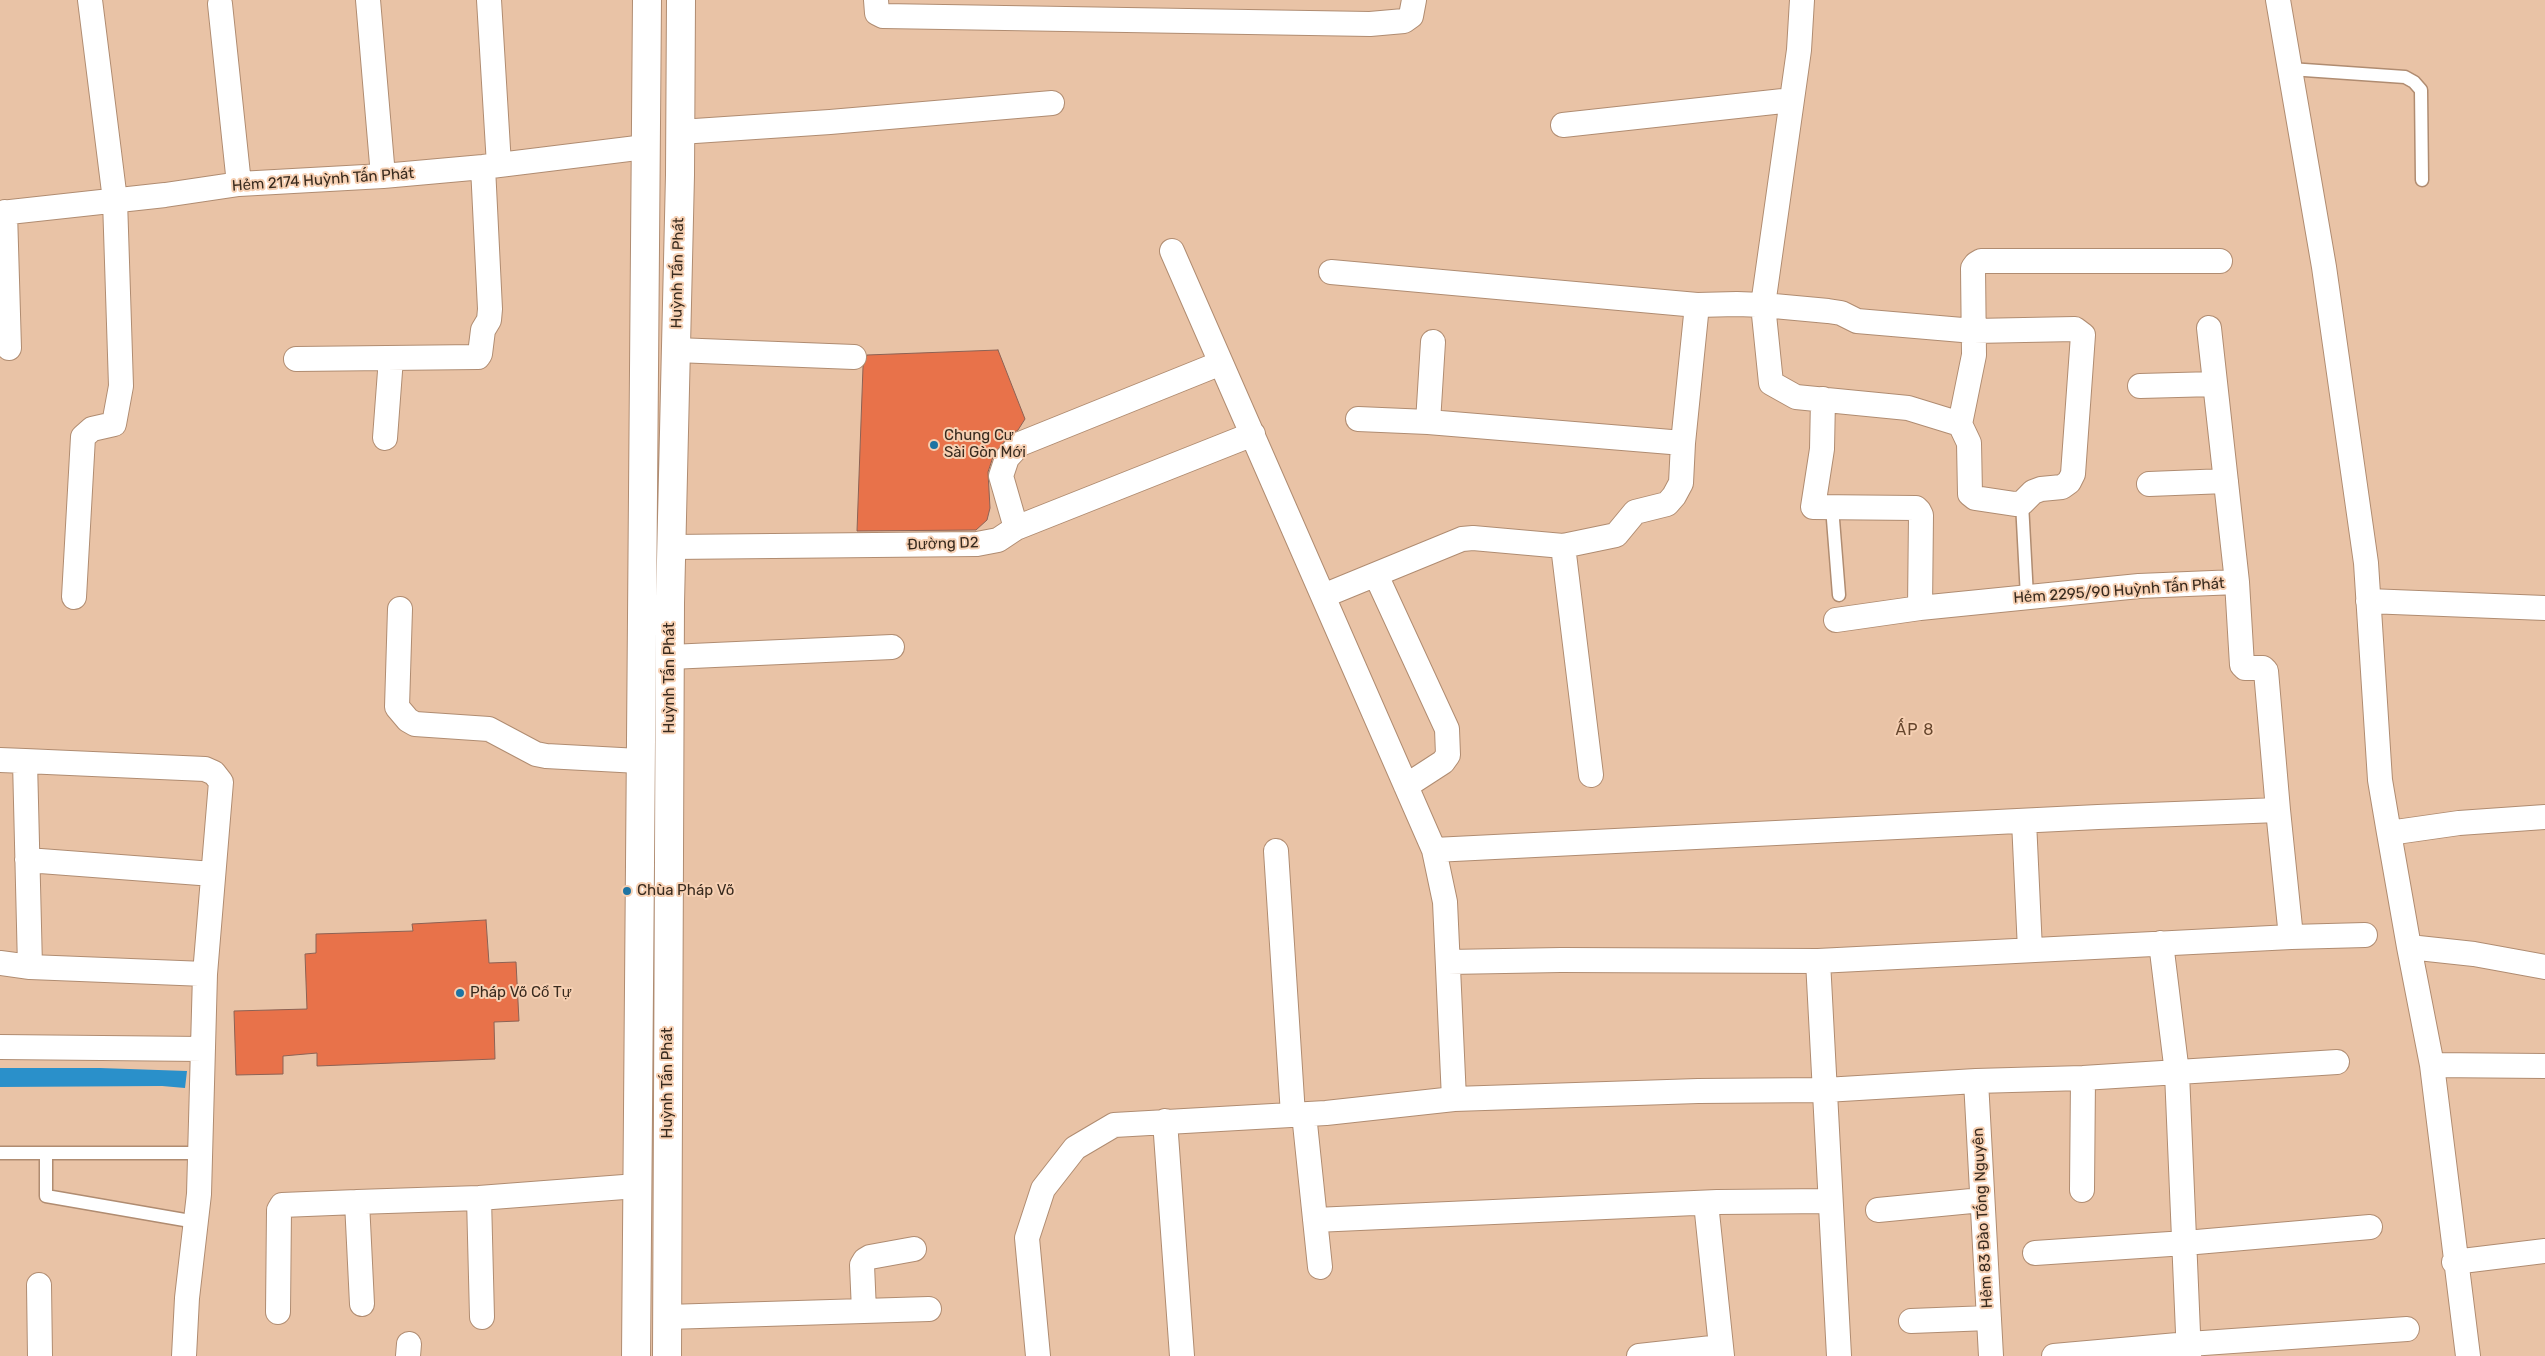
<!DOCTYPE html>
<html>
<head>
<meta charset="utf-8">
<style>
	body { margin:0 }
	canvas { display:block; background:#e9c3a6 }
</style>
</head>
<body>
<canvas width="2545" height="1356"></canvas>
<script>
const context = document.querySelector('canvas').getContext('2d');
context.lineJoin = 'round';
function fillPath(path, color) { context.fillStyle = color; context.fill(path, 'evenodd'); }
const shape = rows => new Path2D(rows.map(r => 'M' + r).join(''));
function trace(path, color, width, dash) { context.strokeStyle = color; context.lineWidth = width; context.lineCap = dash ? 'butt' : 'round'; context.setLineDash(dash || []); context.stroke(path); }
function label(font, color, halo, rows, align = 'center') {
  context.font = font + ' Rubik,sans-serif'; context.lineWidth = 4; context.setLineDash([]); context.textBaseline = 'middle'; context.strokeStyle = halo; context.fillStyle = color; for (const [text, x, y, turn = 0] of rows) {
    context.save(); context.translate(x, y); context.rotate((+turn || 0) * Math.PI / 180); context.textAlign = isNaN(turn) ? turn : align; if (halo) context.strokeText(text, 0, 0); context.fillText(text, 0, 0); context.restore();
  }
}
const water = shape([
	[0,1068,100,1068,187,1071,185,1088,162,1086,0,1087]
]);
const building = shape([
	[998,350,1025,419,1018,430,1010,435,994,454,988,472,990,508,987,520,976,530,857,531,863,367,867,355,998,350],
	[486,920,489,963,516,962,519,1021,494,1022,495,1059,317,1066,317,1053,283,1056,283,1074,236,1075,234,1011,307,1009,305,954,316,953,316,934,413,931,412,924,486,920]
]);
const lane = shape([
	[2290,69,2405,77,2414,82,2421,90,2422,180],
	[2022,503,2027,597],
	[1832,507,1839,595],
	[0,1153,201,1153],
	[46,1153,46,1196,196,1222]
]);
const street = shape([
	[368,0,383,176],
	[489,0,499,165],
	[876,0,877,13,883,16,1370,24,1404,21,1411,16,1414,0],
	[2278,0,2324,267,2366,563,2380,780,2389,833,2459,823,2545,817],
	[220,4,239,184],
	[1563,125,1792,100],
	[680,132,830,122,1052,103],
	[5,212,9,348],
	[0,213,165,195,239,184,383,176,483,167,645,147],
	[1172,251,1221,363],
	[1331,272,1697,305,1737,304,1763,305,1828,311,1841,313,1857,321,1974,331,2075,329,2083,335,2073,474,2069,482,2062,487,2041,489,2033,492,2022,503,2015,504,1975,498,1970,494,1969,443,1960,424,1908,408,1796,397,1771,383,1763,305,1799,50,1802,0],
	[1433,342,1428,422,1683,443,1697,305],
	[676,350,854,357],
	[296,359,478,357,480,354,483,330,489,320,490,309,483,167],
	[2140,386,2215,384],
	[1823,399,1822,449,1813,507,1916,508,1919,511,1921,515,1920,608],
	[1358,419,1428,422],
	[1960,424,1974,355,1973,268,1976,264,1981,261,2220,261],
	[385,438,391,358],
	[2149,484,2226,481],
	[1016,528,1001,476,1007,458,1020,444,1221,363,1434,850,1445,902,1454,1099],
	[1563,546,1616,535,1635,512,1667,504,1674,496,1681,483,1683,443],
	[671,547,977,544,998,540,1016,528,1253,434],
	[1376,575,1447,729,1448,755,1443,762,1406,786],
	[2237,582,2242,665,2245,668,2263,668,2266,671,2278,810],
	[1323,596,1462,539,1473,538,1563,546,1591,775],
	[74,597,83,437,92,429,114,424,121,386,115,200,90,0],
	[2368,601,2545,608],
	[400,609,397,707,408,720,415,724,489,729,536,754,546,756,639,761],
	[1836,620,1920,608,2139,586,2237,582,2209,328],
	[670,657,892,647],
	[0,760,25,761,30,967],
	[25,761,205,769,214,773,221,782,205,974,199,1194,187,1298,184,1356],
	[2024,821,2030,950],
	[2389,833,2409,947,2474,954,2545,967],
	[1434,850,2098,817,2278,810,2291,937,1818,961,1561,960,1448,962],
	[1276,851,1293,1115],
	[27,860,213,874],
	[2291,937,2365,935],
	[2161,943,2177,1073,2189,1356],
	[2409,947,2432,1065,2468,1356],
	[1818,961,1839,1356],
	[0,963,30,967,205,974],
	[0,1047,203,1049],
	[2432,1065,2545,1066],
	[1976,1081,1991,1356],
	[1304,1114,1320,1267],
	[1165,1121,1182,1356],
	[2082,1190,2083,1078],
	[479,1198,482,1317],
	[1706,1203,1722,1356],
	[1878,1210,1982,1200],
	[1315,1220,1717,1202,1830,1201],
	[2035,1253,2185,1243,2370,1227],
	[2454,1262,2545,1251],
	[39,1285,40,1356],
	[362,1304,357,1202,479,1198,637,1186],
	[864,1311,862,1265,865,1260,870,1257,914,1249],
	[278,1312,279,1210,282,1205,357,1202],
	[667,1317,929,1309],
	[1911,1321,1989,1318],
	[408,1356,409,1344],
	[1038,1356,1027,1238,1043,1189,1075,1148,1114,1125,1326,1113,1454,1099,1698,1091,1825,1090,1976,1081,2083,1078,2337,1062],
	[1639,1356,1721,1347],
	[2054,1356,2189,1344,2407,1329]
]);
const primary = shape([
	[636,1356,647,0],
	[667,1356,670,603,680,175,681,0]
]);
const markers = [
	[934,445,5,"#1e74a3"],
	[627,891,5,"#1e74a3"],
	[460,993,5,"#1e74a3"]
];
const streetNames = [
	["Hẻm 2174 Huỳnh Tấn Phát",323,180,-4],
	["Huỳnh Tấn Phát",678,273,-89],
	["Đường D2",943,544,-2],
	["Hẻm 2295/90 Huỳnh Tấn Phát",2119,591,-4],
	["Huỳnh Tấn Phát",670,678,-90],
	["Huỳnh Tấn Phát",668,1083,-90],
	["Hẻm 83 Đào Tống Nguyên",1983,1218,-93]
];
const poiNames = [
	["Chung Cư",944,436],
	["Sài Gòn Mới",944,453],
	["Chùa Pháp Võ",637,891],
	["Pháp Võ Cổ Tự",470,993]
];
const neighbourhoodNames = [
	["ẤP 8",1915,730]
];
fillPath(water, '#2a90ca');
fillPath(building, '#e8724a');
trace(building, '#8c6254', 1);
trace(lane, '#b08c71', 15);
trace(street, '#b08c71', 26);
trace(primary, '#b08c71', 30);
trace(lane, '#fff', 12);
trace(street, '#fff', 24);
trace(primary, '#fff', 28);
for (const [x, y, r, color] of markers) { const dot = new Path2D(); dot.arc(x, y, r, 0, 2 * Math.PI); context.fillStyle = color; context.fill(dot); trace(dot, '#f6d0b3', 2); }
label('15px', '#382a1e', '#f6d0b3', streetNames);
label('15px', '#382a1e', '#f6d0b3', poiNames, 'left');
context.letterSpacing = '1px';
label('16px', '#66462d', '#f6d0b3', neighbourhoodNames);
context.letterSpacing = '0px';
</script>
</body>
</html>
